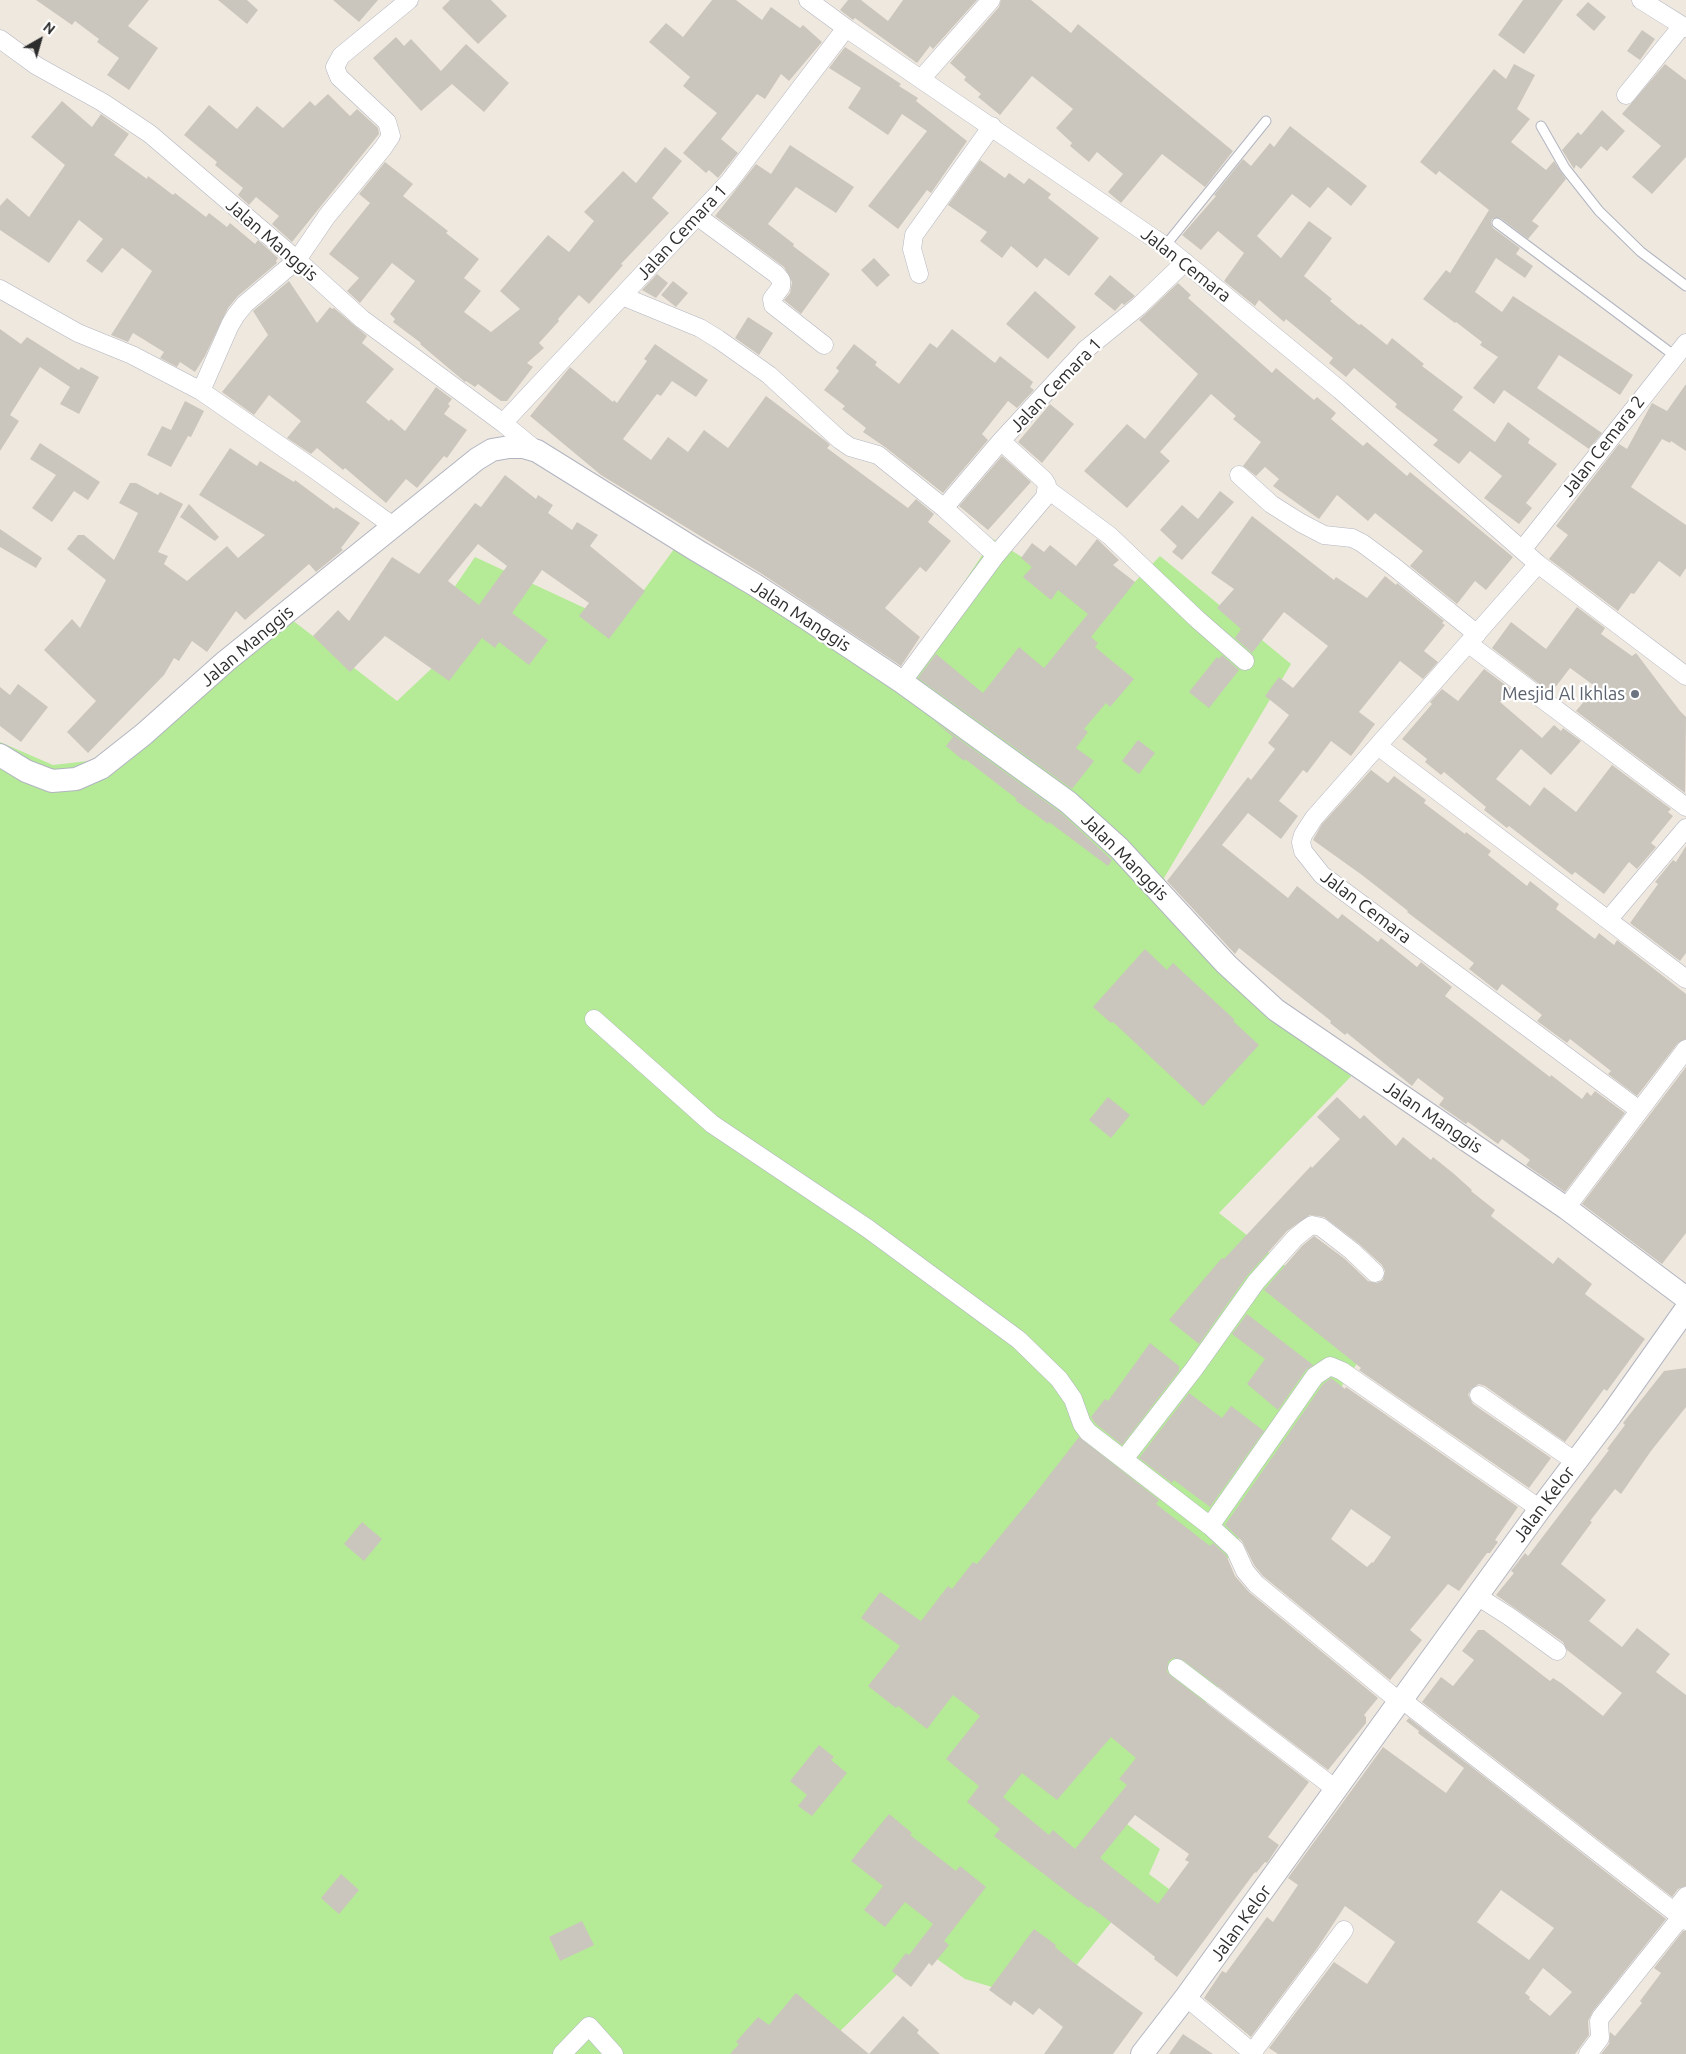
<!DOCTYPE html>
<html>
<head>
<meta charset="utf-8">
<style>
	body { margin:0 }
	#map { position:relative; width:1686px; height:2054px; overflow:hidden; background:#efe8df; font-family:Ubuntu,sans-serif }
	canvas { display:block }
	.north { position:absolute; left:15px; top:15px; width:50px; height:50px; -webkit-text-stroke:4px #fff; paint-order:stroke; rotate:38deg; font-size:14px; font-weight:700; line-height:20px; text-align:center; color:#2d2d2d }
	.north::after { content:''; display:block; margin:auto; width:18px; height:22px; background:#2d2d2d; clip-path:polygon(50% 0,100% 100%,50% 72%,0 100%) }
</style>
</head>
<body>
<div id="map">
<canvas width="1686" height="2054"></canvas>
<div class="north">N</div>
</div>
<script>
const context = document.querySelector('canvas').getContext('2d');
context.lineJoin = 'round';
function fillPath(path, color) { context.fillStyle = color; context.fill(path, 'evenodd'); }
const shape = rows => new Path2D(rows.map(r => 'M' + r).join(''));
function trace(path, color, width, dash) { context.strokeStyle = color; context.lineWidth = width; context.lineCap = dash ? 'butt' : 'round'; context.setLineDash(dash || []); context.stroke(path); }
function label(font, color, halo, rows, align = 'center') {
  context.font = font + ' Ubuntu,sans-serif'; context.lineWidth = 4.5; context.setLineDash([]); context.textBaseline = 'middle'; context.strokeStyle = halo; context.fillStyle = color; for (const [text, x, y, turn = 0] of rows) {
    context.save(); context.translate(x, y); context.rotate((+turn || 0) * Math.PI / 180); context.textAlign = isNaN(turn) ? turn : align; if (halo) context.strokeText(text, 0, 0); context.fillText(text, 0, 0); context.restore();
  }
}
const green = shape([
	[993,539,1078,592,1125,592,1160,556,1291,664,1164,878,1185,923,1361,1066,1219,1213,1375,1337,1241,1535,1191,1626,1240,1658,1119,1818,1160,1849,1149,1874,1185,1901,1173,1927,1130,1899,1046,2003,965,1979,923,1949,817,2054,0,2054,0,742,53,765,133,756,287,616,397,701,462,640,447,598,475,557,619,624,677,545,754,571,899,679]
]);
const building = shape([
	[36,0,149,0,128,26,158,48,129,90,107,75,119,58,97,42,99,39,75,21,72,25],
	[218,0,247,0,258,10,247,24],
	[333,0,378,0,359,22],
	[450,0,491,0,507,16,478,44,442,8],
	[712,0,736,0,762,20,771,7,800,28,803,25,822,42,789,81,781,74,765,99,757,94,721,139,738,153,718,178,709,170,706,173,683,153,717,113,683,86,690,77,649,42,666,23,683,37],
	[848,0,861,0,888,21,903,0,977,0,933,49,930,46,917,63,855,18,853,20,840,10],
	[1001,0,1031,0,1071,33,1078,24,1233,151,1205,187,1162,154,1121,203,1108,192,1123,174,1097,152,1089,162,1070,146,1072,143,1056,128,1073,109,1032,76,1000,115,978,97,981,94,964,80,966,77,950,63,999,7],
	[1523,0,1563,0,1524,54,1498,35],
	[1588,2,1606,17,1594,31,1576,15],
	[1642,30,1655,39,1640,60,1627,51],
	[396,37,404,46,411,39,441,71,466,44,509,83,484,112,452,84,421,111,373,58],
	[845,47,901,84,899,86,918,98,916,101,967,141,931,193,927,190,898,229,868,206,927,131,902,114,888,135,848,108,861,88,829,68],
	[1514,64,1535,75,1517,109,1530,119,1511,142,1546,170,1554,161,1566,179,1532,221,1539,226,1528,239,1500,218,1492,219,1491,223,1493,228,1520,248,1516,254,1533,266,1525,278,1496,258,1475,292,1502,312,1513,296,1633,375,1620,395,1559,355,1537,388,1602,433,1589,449,1504,390,1494,404,1473,388,1498,357,1480,345,1482,342,1456,322,1455,323,1423,299,1446,270,1450,273,1489,210,1439,171,1436,175,1420,162,1494,69,1506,79],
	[1665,64,1686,80,1686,157,1652,194,1632,177,1661,146,1622,114],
	[328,94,350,116,357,109,378,128,379,134,292,242,272,224,279,216,256,197,249,205,238,195,243,188,215,165,217,162,184,135,209,105,237,129,257,106,283,128,310,101,315,106],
	[62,101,92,127,101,114,129,134,114,155,147,179,148,176,173,195,175,193,206,217,209,213,227,227,230,223,255,244,258,240,278,258,276,261,277,263,238,296,228,308,205,356,195,372,180,362,177,367,160,358,164,352,133,333,128,342,111,335,152,271,124,249,122,248,102,273,86,261,103,239,79,220,49,263,0,230,0,206,7,198,29,217,65,165,31,137],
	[1602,110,1625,131,1607,151,1601,146,1581,169,1576,165,1574,169,1562,150,1578,132,1581,135],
	[1290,126,1367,186,1351,206,1328,187,1310,208,1292,194,1257,236,1281,258,1309,221,1332,238,1304,276,1332,299,1330,301,1359,325,1361,324,1387,345,1392,338,1424,364,1422,366,1463,397,1453,410,1495,442,1508,422,1530,439,1528,443,1557,464,1526,503,1532,508,1519,524,1484,498,1502,476,1470,451,1459,464,1433,445,1438,440,1395,407,1397,404,1354,368,1346,377,1329,363,1333,358,1286,319,1284,322,1259,300,1255,306,1224,281,1244,253,1218,231,1201,250,1182,235,1216,196,1214,195,1243,159,1251,166,1270,143,1274,147],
	[790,145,854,187,836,213,796,187,768,224,794,244,793,246,830,274,801,314,784,300,790,293,792,282,784,267,715,216,756,164,771,174],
	[665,147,682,161,652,198,669,213,621,264,623,265,589,304,579,295,558,319,559,321,539,343,544,348,527,363,533,367,507,401,501,401,478,384,475,387,466,381,465,382,420,344,421,343,393,322,395,319,390,314,415,281,392,263,360,303,347,291,359,278,329,254,370,203,359,194,385,162,413,184,403,196,448,231,446,233,479,259,464,278,481,291,464,312,491,332,520,309,500,291,548,235,569,252,594,221,584,212,605,190,623,171,636,183],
	[980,160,1005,178,1009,173,1024,184,1029,178,1051,194,1048,198,1099,238,1069,276,1045,258,1037,268,1011,246,1002,258,980,241,987,232,948,205],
	[874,258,890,275,877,287,861,270],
	[657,274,668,283,656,298,642,290],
	[1110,275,1135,296,1124,305,1122,303,1115,311,1094,294],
	[289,281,317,323,330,307,332,309,334,308,367,336,362,343,394,369,366,402,389,421,391,419,405,431,436,387,452,399,448,404,450,406,444,414,467,430,447,458,444,456,417,488,406,479,386,503,345,468,343,470,317,448,311,454,287,438,301,421,269,395,254,415,222,392,268,335,253,311],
	[673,281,688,293,676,307,661,295],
	[1178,283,1191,295,1188,298,1272,373,1276,368,1314,400,1317,397,1336,413,1331,419,1363,446,1367,442,1407,476,1410,472,1513,557,1486,590,1475,581,1457,604,1410,566,1423,551,1375,513,1368,521,1337,495,1319,519,1273,486,1279,479,1265,467,1256,476,1243,466,1261,442,1233,419,1236,416,1211,394,1160,452,1170,461,1127,508,1084,471,1127,424,1145,439,1198,374,1139,320],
	[1035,291,1076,327,1048,359,1006,324],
	[748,317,773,333,759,355,735,338],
	[0,329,21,344,27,337,79,370,81,367,99,377,79,414,60,404,70,387,40,367,10,415,19,421,0,451],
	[952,329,995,363,1000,356,1033,382,1030,387,1034,390,1017,408,1008,401,982,434,988,440,943,493,885,447,863,432,866,428,842,409,845,406,824,390,839,371,836,368,854,344,877,362,875,365,899,384,930,343,937,348],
	[655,344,708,380,696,397,672,381,661,396,657,394,623,439,651,460,668,437,688,452,704,430,728,448,766,396,827,442,830,445,827,448,908,508,916,499,934,514,928,522,951,541,926,572,920,567,885,608,920,637,901,666,762,574,601,475,530,416,570,367,613,402,614,400,617,403,647,361,644,359],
	[1686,384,1686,451,1671,441,1670,443,1662,439,1631,487,1686,525,1686,568,1680,577,1659,561,1634,594,1631,593,1618,611,1549,559,1568,535,1556,526,1619,444,1627,449,1652,403,1667,411],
	[185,401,204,411,191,437,188,436,171,467,147,455,162,426,171,430],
	[1050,404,1074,424,1042,463,1018,442],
	[40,443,100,482,88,500,74,491,52,522,32,508,56,475,30,459],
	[230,448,257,466,260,461,294,482,295,480,334,509,336,507,360,523,341,548,343,550,316,572,309,564,245,620,236,611,207,652,192,641,179,661,174,658,164,675,88,753,67,732,96,701,44,650,72,619,80,628,106,580,67,549,78,535,84,535,114,560,138,513,119,503,130,483,136,483,158,495,160,492,183,504,158,552,168,556,164,564,187,581,227,546,238,558,265,535,199,495],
	[1002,456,1031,482,988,530,959,506],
	[505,475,536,499,538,495,553,505,548,513,572,530,577,522,598,535,590,546,645,591,609,639,579,616,589,603,542,570,512,613,548,640,529,665,499,642,495,648,482,638,449,681,385,636,350,672,313,636,338,610,349,621,392,557,419,574,475,503,481,507],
	[478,544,507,566,479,605,448,581],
	[1220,491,1234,502,1182,560,1172,552,1177,546,1160,530,1182,505,1198,519],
	[189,504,219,537,215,541,180,517],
	[1252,516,1334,580,1336,577,1367,598,1385,576,1396,585,1397,583,1444,621,1442,623,1445,625,1424,651,1438,662,1423,679,1400,661,1359,712,1375,724,1351,756,1331,741,1307,773,1303,770,1279,801,1298,816,1281,839,1248,813,1222,845,1288,898,1297,886,1338,919,1342,914,1378,942,1381,938,1417,967,1421,962,1452,987,1445,996,1550,1077,1551,1075,1582,1099,1587,1092,1591,1096,1595,1091,1625,1113,1565,1192,1526,1165,1530,1160,1502,1139,1498,1144,1468,1122,1466,1124,1439,1105,1444,1098,1418,1078,1412,1086,1347,1033,1345,1035,1330,1023,1331,1021,1239,948,1235,954,1167,881,1248,777,1251,780,1275,749,1268,743,1289,715,1265,696,1279,677,1293,688,1328,646,1284,612,1252,653,1235,638,1241,629,1217,608,1234,589,1211,573],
	[0,529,42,558,36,568,0,547],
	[1097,539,1119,560,1113,565,1135,582,1091,637,1098,643,1095,647,1134,679,1110,707,1106,703,1084,729,1088,732,1076,748,1094,761,1072,789,918,678,936,654,983,693,1019,647,1044,668,1088,614,1058,590,1051,600,1023,577,1032,567,1021,558,1032,543,1044,552,1050,545,1076,566],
	[1577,607,1605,628,1601,634,1632,656,1636,653,1680,711,1686,717,1685,793,1576,711,1596,687,1570,668,1551,693,1492,648,1511,622,1546,649],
	[1222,655,1239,670,1209,708,1189,692,1217,657,1219,659],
	[1484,669,1511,689,1500,702,1542,738,1554,725,1561,731,1563,728,1581,741,1551,775,1521,749,1496,779,1530,806,1544,787,1576,812,1612,765,1671,809,1668,812,1673,816,1651,843,1656,847,1637,869,1629,862,1604,894,1575,872,1572,875,1509,826,1507,828,1484,810,1486,807,1444,772,1441,775,1425,762,1427,759,1402,739,1432,704,1430,702,1442,689,1458,701],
	[18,684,48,707,21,742,0,726,0,687,10,695],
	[934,721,1060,812,1112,860,1108,866,1049,822,1048,824,1030,810,1030,811,1015,800,1017,799,965,759,964,761,946,746,953,737],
	[1138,740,1155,753,1139,774,1122,761],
	[1371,770,1388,783,1394,776,1426,800,1424,803,1465,834,1466,832,1491,851,1488,855,1527,886,1530,881,1559,904,1556,909,1595,939,1599,933,1614,945,1617,940,1686,994,1686,1039,1678,1043,1637,1096,1608,1074,1611,1071,1570,1039,1567,1043,1537,1021,1542,1015,1502,984,1497,991,1469,969,1474,963,1407,912,1408,911,1362,875,1313,840,1322,824],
	[1686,846,1686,953,1680,961,1630,923,1658,884,1655,882,1673,860,1676,862],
	[1145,949,1167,970,1173,963,1235,1020,1233,1021,1259,1045,1203,1106,1113,1022,1111,1023,1093,1007],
	[1686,1067,1686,1233,1662,1264,1582,1204],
	[1108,1097,1130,1115,1111,1138,1089,1120],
	[1337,1097,1360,1119,1364,1115,1396,1146,1403,1137,1431,1160,1433,1157,1453,1173,1472,1190,1471,1191,1495,1210,1491,1216,1553,1264,1558,1257,1573,1269,1592,1284,1585,1294,1645,1339,1607,1391,1604,1389,1565,1442,1485,1386,1479,1384,1471,1389,1468,1395,1473,1404,1551,1458,1529,1488,1359,1370,1361,1368,1264,1290,1302,1246,1314,1236,1345,1259,1368,1281,1377,1283,1383,1280,1385,1271,1382,1265,1358,1243,1324,1217,1310,1215,1287,1231,1247,1276,1199,1344,1169,1320,1222,1258,1224,1259,1311,1166,1312,1168,1340,1139,1317,1117],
	[1247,1314,1313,1365,1306,1370,1278,1410,1247,1384,1265,1359,1232,1334],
	[1150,1343,1179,1366,1179,1371,1122,1445,1096,1424,1091,1417,1105,1399,1108,1401],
	[1686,1368,1686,1407,1651,1451,1621,1494,1615,1489,1590,1521,1592,1522,1561,1564,1606,1600,1589,1621,1622,1647,1637,1628,1670,1654,1656,1672,1686,1695,1686,1886,1678,1889,1672,1897,1422,1702,1441,1677,1453,1686,1474,1660,1462,1651,1478,1630,1484,1630,1550,1681,1553,1678,1561,1683,1603,1716,1622,1693,1567,1650,1563,1642,1496,1595,1514,1573,1511,1571,1525,1553,1528,1556,1609,1450,1607,1449,1625,1425,1623,1423,1664,1371],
	[1331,1378,1345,1389,1346,1387,1518,1507,1495,1540,1498,1542,1490,1553,1487,1553,1459,1591,1448,1584,1410,1630,1422,1640,1390,1680,1263,1576,1254,1565,1242,1541,1225,1525,1323,1384],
	[1351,1509,1391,1537,1373,1563,1372,1562,1367,1567,1331,1539],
	[1189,1393,1222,1418,1231,1406,1264,1431,1210,1507,1174,1480,1172,1483,1139,1458],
	[1079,1437,1159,1500,1156,1504,1210,1546,1213,1543,1226,1555,1235,1576,1249,1592,1378,1698,1364,1715,1366,1717,1366,1723,1328,1770,1183,1660,1173,1658,1168,1662,1167,1672,1171,1676,1309,1782,1268,1837,1279,1845,1267,1863,1265,1862,1256,1873,1255,1872,1177,1977,1154,1959,1155,1957,1090,1906,1089,1908,1066,1891,994,1836,1000,1829,967,1802,979,1786,946,1759,980,1716,953,1695,927,1729,898,1706,896,1708,868,1686,900,1646,861,1618,880,1592,921,1621,948,1586,952,1589,973,1562,977,1564,1034,1495],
	[1111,1737,1136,1758,1119,1779,1127,1785,1075,1849,1053,1830,1049,1835,1003,1797,1022,1773,1057,1800],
	[1135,1815,1189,1854,1185,1860,1189,1862,1158,1904,1100,1858],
	[362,1522,382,1539,364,1561,344,1544],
	[1409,1718,1666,1919,1593,2011,1588,2021,1589,2035,1575,2054,1278,2054,1269,2048,1334,1962,1367,1984,1395,1942,1345,1906,1316,1950,1251,2037,1204,1998,1222,1971,1226,1973,1267,1917,1273,1922,1298,1885,1288,1878,1383,1747,1446,1793,1464,1768,1418,1733,1419,1731,1406,1721],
	[1501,1890,1554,1928,1529,1960,1477,1922],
	[1543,1968,1572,1992,1550,2016,1529,1999,1530,1997,1525,1993],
	[819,1745,834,1757,831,1760,847,1773,812,1816,798,1806,807,1795,790,1781],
	[889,1814,912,1833,910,1835,956,1871,960,1866,986,1887,944,1941,949,1945,932,1966,929,1963,911,1987,892,1971,906,1953,909,1955,933,1924,905,1902,885,1927,864,1910,883,1886,851,1861],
	[341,1874,359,1890,339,1914,321,1898],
	[582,1921,594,1945,560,1961,549,1937],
	[1034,1929,1056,1945,1055,1947,1073,1962,1143,2013,1113,2054,1044,2054,1063,2027,1039,2008,1033,2015,1014,2001,1011,2006,989,1990],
	[1683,1931,1686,1931,1686,2054,1601,2054,1609,2044,1610,2032,1615,2036,1642,2003,1640,2001,1661,1973,1654,1968],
	[796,1993,869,2054,903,2016,919,2030,917,2033,940,2054,730,2054,739,2044,736,2042,758,2017,769,2025],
	[1183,2034,1213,2054,1169,2054]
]);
const service = shape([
	[1541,126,1565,168,1599,211,1641,252,1686,286],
	[1497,223,1675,356],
	[1165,246,1266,121]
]);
const minor = shape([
	[808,0,846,28,1165,246,1340,390,1538,564,1686,676],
	[1641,0,1686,28],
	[0,39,37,66,102,102,150,134,297,260,362,319,503,423,537,451],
	[921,79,991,0],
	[1626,95,1682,26],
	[697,216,776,274,781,280,781,287,772,299,773,305,824,345],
	[919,274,912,249,914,235,992,126],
	[0,289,78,333,132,355,201,391,314,469,393,526],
	[622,296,700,328,718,339,769,375,840,440,850,447,878,455,944,508,1001,441],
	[201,391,230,325,236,315,245,304,297,260,327,216,383,148,391,136,387,122,339,77,335,67,341,56,409,0],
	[503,423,729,182,846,28],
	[1239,475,1271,504,1301,523,1324,535,1352,538,1362,543,1393,566,1477,634],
	[1047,489,1110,536,1197,619,1245,661],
	[944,508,996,555],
	[1522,550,1686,343],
	[1538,564,1314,818,1303,835,1301,842,1303,851,1322,875,1639,1110],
	[1469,644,1686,807],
	[902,682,996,555,1045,497,1047,485,1044,480,1001,441,1085,350,1138,307,1185,262],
	[1378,746,1686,979],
	[1608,920,1686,828],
	[594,1019,712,1124,867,1228,1019,1340,1059,1379,1073,1399,1082,1424,1088,1432,1210,1526,1235,1549,1245,1571,1256,1584,1400,1702],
	[1566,1208,1686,1049],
	[1479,1395,1576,1462],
	[1124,1459,1194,1369,1256,1282,1295,1238,1306,1229,1312,1225,1321,1227,1352,1251,1375,1273],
	[1210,1526,1315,1376,1330,1366,1342,1371,1540,1509],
	[1477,1596,1510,1617,1557,1651],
	[1177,1668,1337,1790],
	[1401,1699,1686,1921],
	[1674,1911,1686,1896],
	[1186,1997,1254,2054],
	[1252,2053,1344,1930],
	[562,2054,589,2026,614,2054],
	[1588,2054,1600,2038,1599,2021,1601,2017,1681,1917]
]);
const tertiary = shape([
	[0,755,26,771,52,781,76,779,101,768,144,734,226,661,477,459,492,450,509,447,523,447,537,451,696,550,755,585,809,620,902,682,1068,802,1119,848,1226,964,1276,1010,1566,1208,1686,1298],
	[1142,2054,1186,1997,1401,1699,1400,1702,1540,1509,1611,1415,1686,1309]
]);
const markers = [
	[1635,694,5,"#6b7280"]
];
const streetNames = [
	["Jalan Cemara 1",682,232,-47],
	["Jalan Manggis",272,240,41],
	["Jalan Cemara",1186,265,38],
	["Jalan Cemara 1",1056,385,-46],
	["Jalan Cemara 2",1603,446,-52],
	["Jalan Manggis",801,616,33],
	["Jalan Manggis",247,646,-40],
	["Jalan Manggis",1125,857,45],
	["Jalan Cemara",1366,907,37],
	["Jalan Manggis",1433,1117,34],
	["Jalan Kelor",1544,1504,-53],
	["Jalan Kelor",1241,1923,-54]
];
const worshipNames = [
	["Mesjid Al Ikhlas",1625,694]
];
fillPath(green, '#b5ea97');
fillPath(building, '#cbc6bd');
trace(service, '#b2b5c1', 11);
trace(minor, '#b2b5c1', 19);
trace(tertiary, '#b2b5c1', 24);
trace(service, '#fff', 9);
trace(minor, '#fff', 18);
trace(tertiary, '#fff', 22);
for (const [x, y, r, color] of markers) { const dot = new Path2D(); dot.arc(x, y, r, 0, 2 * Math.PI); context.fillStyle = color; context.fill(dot); trace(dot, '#fff', 2); }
label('18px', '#2d2d2d', '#fff', streetNames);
label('18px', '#5b616d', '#fff', worshipNames, 'right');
</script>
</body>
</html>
